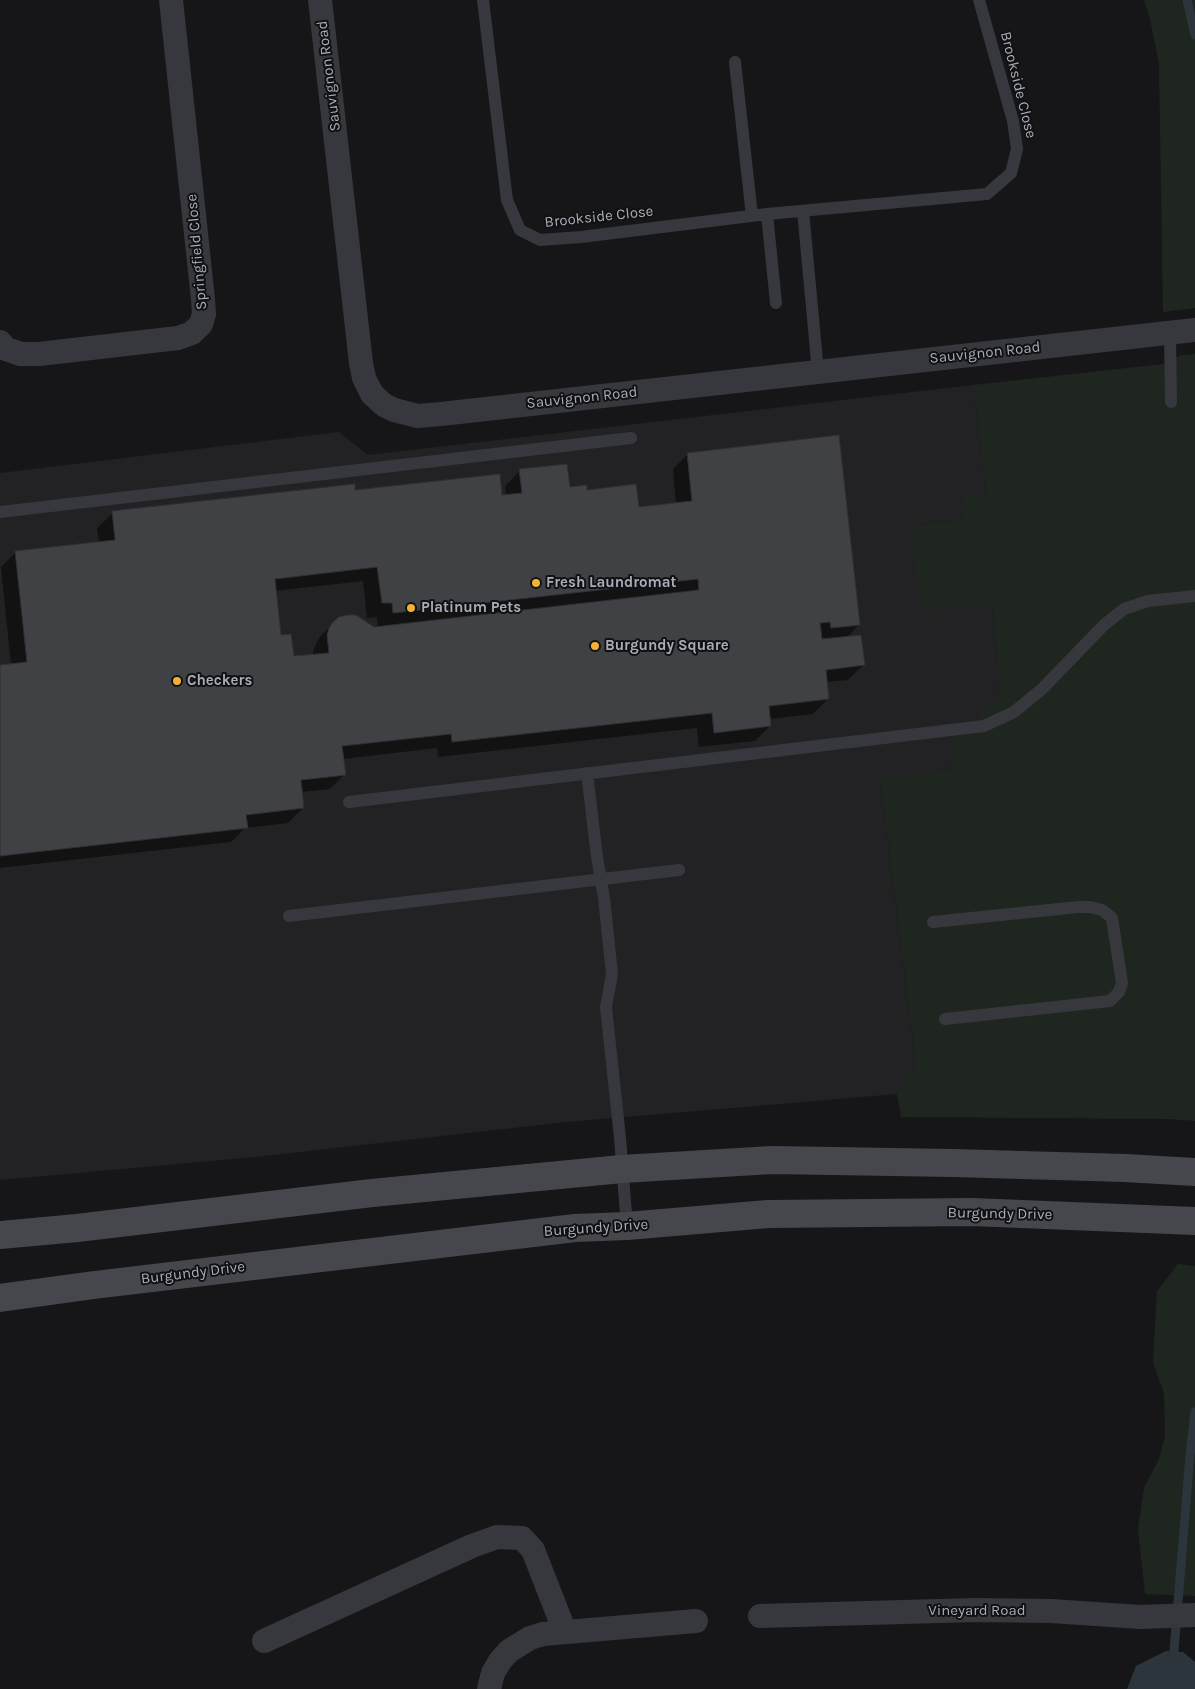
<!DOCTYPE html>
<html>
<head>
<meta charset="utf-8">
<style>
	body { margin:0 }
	canvas { display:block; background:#161618 }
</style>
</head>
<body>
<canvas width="1195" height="1689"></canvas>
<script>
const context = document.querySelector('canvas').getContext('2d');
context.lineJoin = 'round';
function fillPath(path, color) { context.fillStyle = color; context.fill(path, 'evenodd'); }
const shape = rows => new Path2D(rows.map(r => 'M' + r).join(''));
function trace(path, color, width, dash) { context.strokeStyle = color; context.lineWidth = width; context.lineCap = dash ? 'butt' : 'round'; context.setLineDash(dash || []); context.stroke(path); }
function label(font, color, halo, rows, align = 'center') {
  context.font = font + ' Karla,sans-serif'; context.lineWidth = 4; context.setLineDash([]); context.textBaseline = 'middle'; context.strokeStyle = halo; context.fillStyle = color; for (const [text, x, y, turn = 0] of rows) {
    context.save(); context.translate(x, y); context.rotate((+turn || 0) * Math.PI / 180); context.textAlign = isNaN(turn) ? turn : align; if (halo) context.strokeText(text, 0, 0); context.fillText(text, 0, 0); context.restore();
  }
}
const built = shape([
	[973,385,986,493,965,519,910,526,992,604,1000,693,949,748,952,770,880,780,916,1067,897,1094,566,1122,255,1157,0,1180,0,473,339,432,368,455]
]);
const green = shape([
	[1144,0,1195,0,1195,308,1163,312,1159,63,1149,15],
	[1195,354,1195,1121,1169,1119,901,1117,897,1094,916,1066,880,779,952,770,949,748,1000,693,992,604,921,612,910,526,965,519,963,496,986,493,973,385,1164,364,1181,355],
	[1178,1264,1195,1266,1195,1596,1145,1594,1138,1528,1144,1488,1159,1459,1165,1436,1164,1393,1153,1363,1157,1291]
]);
const water = shape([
	[1166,1651,1183,1652,1195,1662,1195,1689,1127,1689,1136,1666]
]);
const shadow = shape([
	[688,454,859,625,846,638,863,665,848,680,826,682,828,699,813,714,769,719,770,726,755,741,699,747,697,728,438,757,437,748,343,759,345,774,330,789,301,792,303,808,288,823,245,828,231,842,0,868,0,666,11,665,1,567,16,552,99,543,97,528,113,513,354,492,501,497,506,496,505,486,520,471,569,488,586,491,637,509,676,504,673,469],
	[363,581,367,618,377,617,378,628,373,628,334,622,319,638,313,651,313,656,293,658,280,636,275,591]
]);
const stream = shape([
	[1187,0,1195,35],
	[1173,1663,1190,1455,1195,1412]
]);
const building = shape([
	[839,435,860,625,831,628,830,622,820,623,822,639,861,635,865,665,826,670,829,699,769,706,771,726,714,733,712,713,452,742,451,734,342,746,346,775,301,780,304,808,246,815,248,828,0,856,0,665,27,662,15,551,115,540,112,511,355,484,355,490,500,474,502,495,522,493,519,469,567,464,570,487,587,485,587,490,636,484,639,507,692,501,687,453,839,435],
	[377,567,382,603,392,603,393,613,698,579,699,590,374,627,356,615,347,615,339,617,333,622,329,628,327,635,329,653,294,656,291,634,281,635,275,579,377,567]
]);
const service = shape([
	[483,0,507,200,520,230,540,240,581,237,767,214,987,194,1011,173,1017,149,1013,121,979,0],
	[735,62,752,216],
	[803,211,818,372],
	[767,214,776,303],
	[1170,332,1171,402],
	[0,512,631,438],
	[587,773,597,857,604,898,612,974,606,1007,620,1138,627,1226],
	[349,802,984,726,1014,712,1042,689,1104,625,1124,609,1148,601,1195,596],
	[289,916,679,870],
	[933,922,1078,907,1090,907,1102,910,1112,918,1122,983,1119,992,1110,1001,945,1019]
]);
const minor = shape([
	[320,0,361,363,364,378,372,394,384,405,394,410,418,416,441,414,1195,330],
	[0,342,6,349,21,354,39,354,178,338,192,333,201,324,204,314,203,299,171,0],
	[760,1616,975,1610,1051,1611,1140,1617,1195,1615],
	[264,1641,472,1546,497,1537,522,1538,533,1550,565,1632],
	[489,1689,493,1673,500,1661,509,1651,530,1638,543,1634,696,1621]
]);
const secondary = shape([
	[0,1235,77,1228,372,1193,622,1169,772,1160,953,1163,1125,1168,1195,1172],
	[0,1298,94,1285,575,1228,627,1226,768,1214,972,1212,1195,1221]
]);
const markers = [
	[536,583,5,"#f2b134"],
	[411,608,5,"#f2b134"],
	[595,646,5,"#f2b134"],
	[177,681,5,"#f2b134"]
];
const streetNames = [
	["Sauvignon Road",329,76,-97],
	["Brookside Close",1018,85,76],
	["Brookside Close",599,217,-6],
	["Springfield Close",197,252,-95],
	["Sauvignon Road",985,353,-6],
	["Sauvignon Road",582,398,-6],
	["Burgundy Drive",1000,1214,1],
	["Burgundy Drive",596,1228,-4],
	["Burgundy Drive",193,1273,-7],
	["Vineyard Road",977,1611]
];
const poiNames = [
	["Fresh Laundromat",546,583],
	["Platinum Pets",421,608],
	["Burgundy Square",605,646],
	["Checkers",187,681]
];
fillPath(built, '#222225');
fillPath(green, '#1e261f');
fillPath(water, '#2c353c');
fillPath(shadow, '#0007');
trace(stream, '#2c353c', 9);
fillPath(building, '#404145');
trace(building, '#303034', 1);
trace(service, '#37383d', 12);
trace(minor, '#37383d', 24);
trace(secondary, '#45474d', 28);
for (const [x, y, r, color] of markers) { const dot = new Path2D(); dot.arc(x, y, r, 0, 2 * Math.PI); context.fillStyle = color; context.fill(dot); trace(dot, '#111113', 2); }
label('15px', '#a8adb8', '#111113', streetNames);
label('bold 15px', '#a8adb8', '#111113', poiNames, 'left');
</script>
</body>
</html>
